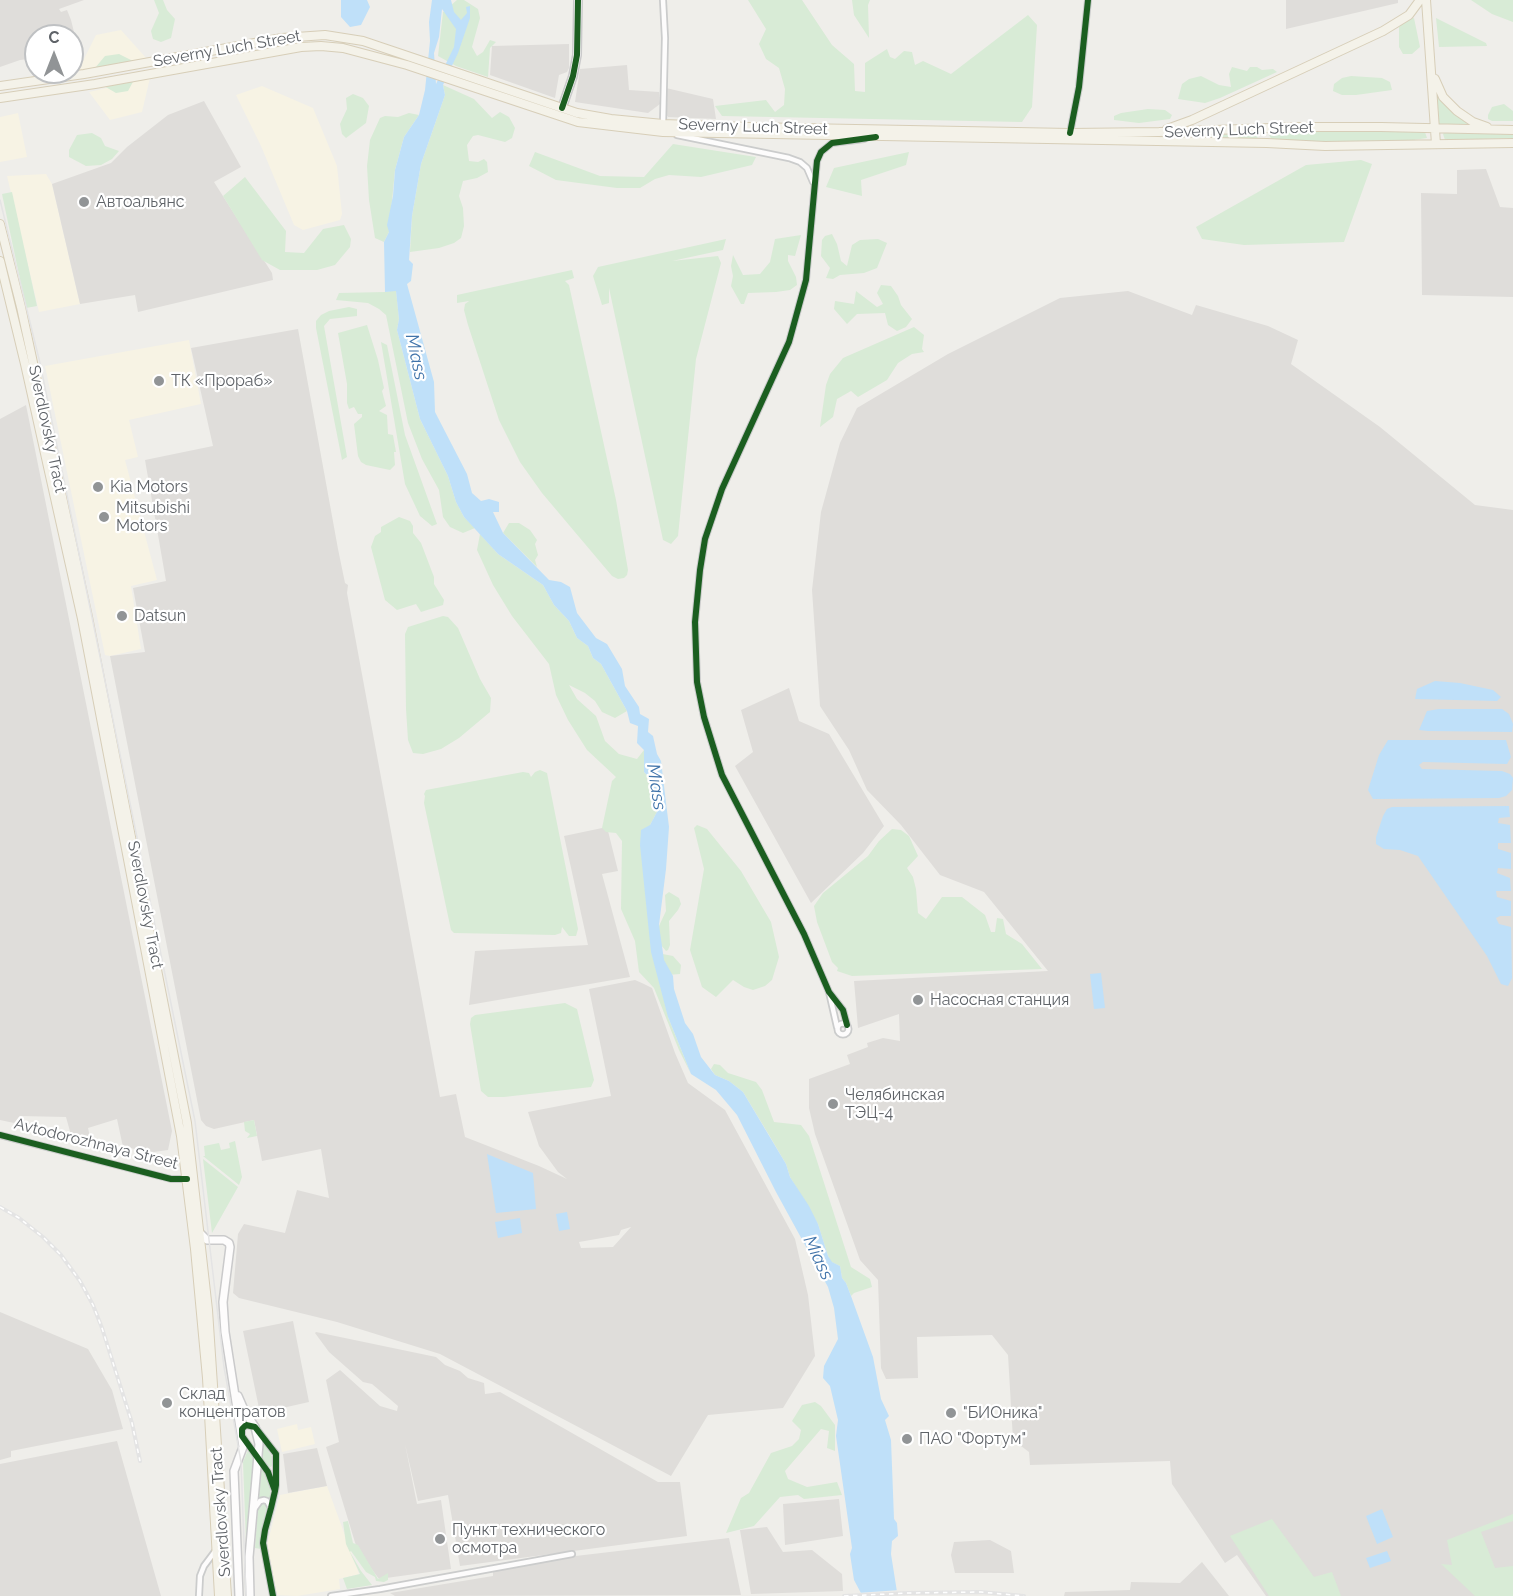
<!DOCTYPE html>
<html>
<head>
<meta charset="utf-8">
<style>
	body { margin:0 }
	#map { position:relative; width:1513px; height:1596px; overflow:hidden; background:#efeeea; font-family:Raleway,sans-serif }
	canvas { display:block }
	.north { position:absolute; left:24px; top:24px; width:60px; height:60px; box-sizing:border-box; background:#fff; border:2px solid #bfc1c3; border-radius:50%; rotate:0deg; font-size:16px; font-weight:700; line-height:24px; text-align:center; color:#5f6368 }
	.north::after { content:''; display:block; margin:auto; width:21px; height:27px; background:#919496; clip-path:polygon(50% 0,100% 100%,50% 72%,0 100%) }
</style>
</head>
<body>
<div id="map">
<canvas width="1513" height="1596"></canvas>
<div class="north">С</div>
</div>
<script>
const context = document.querySelector('canvas').getContext('2d');
context.lineJoin = 'round';
function fillPath(path, color) { context.fillStyle = color; context.fill(path, 'evenodd'); }
const shape = rows => new Path2D(rows.map(r => 'M' + r).join(''));
function trace(path, color, width, dash) { context.strokeStyle = color; context.lineWidth = width; context.lineCap = dash ? 'butt' : 'round'; context.setLineDash(dash || []); context.stroke(path); }
function label(font, color, halo, rows, align = 'center') {
  context.font = font + ' Raleway,sans-serif'; context.lineWidth = 4.5; context.setLineDash([]); context.textBaseline = 'middle'; context.strokeStyle = halo; context.fillStyle = color; for (const [text, x, y, turn = 0] of rows) {
    context.save(); context.translate(x, y); context.rotate((+turn || 0) * Math.PI / 180); context.textAlign = isNaN(turn) ? turn : align; if (halo) context.strokeText(text, 0, 0); context.fillText(text, 0, 0); context.restore();
  }
}
const commercial = shape([
	[121,30,147,59,78,71,96,35],
	[150,78,142,112,110,120,89,92],
	[262,86,313,108,337,166,342,214,340,220,303,230,294,225,261,146,236,95],
	[18,113,27,157,0,162,0,117],
	[46,174,52,184,80,304,39,312,7,176],
	[189,340,201,404,129,420,138,457,125,460,157,580,131,586,141,649,110,656,105,655,45,366],
	[297,1424,298,1430,311,1427,315,1444,282,1452,277,1429],
	[327,1486,359,1574,339,1579,340,1589,297,1596,277,1595,267,1545,280,1495]
]);
const industrial = shape([
	[0,0,84,0,59,9,61,12,67,10,71,20,78,48,74,54,72,54,72,36,36,36,36,58,20,60,0,67],
	[1286,0,1398,0,1398,3,1286,29],
	[569,44,569,68,567,72,559,75,555,98,490,75,492,46],
	[627,65,629,90,659,92,660,104,648,113,575,102,580,69],
	[666,88,713,99,716,119,668,117,664,111],
	[204,101,241,167,214,182,272,273,273,280,138,312,135,295,80,304,52,184,111,163,127,147,168,115],
	[1486,169,1500,207,1513,208,1513,297,1422,295,1421,193,1457,194,1457,170],
	[1128,291,1192,315,1196,305,1268,326,1298,340,1291,364,1380,427,1475,505,1513,510,1513,1596,1266,1596,1237,1555,1225,1563,1172,1484,1170,1461,1030,1465,1029,1452,1013,1440,1008,1355,992,1335,917,1337,918,1378,886,1379,881,1368,878,1280,860,1260,815,1134,809,1108,809,1079,850,1064,847,1055,868,1047,867,1043,883,1038,900,1041,899,1014,858,1028,854,981,1048,971,984,892,940,875,901,825,867,790,849,750,820,706,812,590,821,512,840,443,857,408,948,354,1060,298],
	[298,329,338,549,345,583,348,585,347,593,440,1097,456,1094,465,1137,539,1166,567,1179,558,1172,539,1146,528,1112,611,1096,589,989,635,980,644,984,652,988,675,1053,688,1083,725,1110,795,1239,808,1295,815,1356,783,1408,708,1415,671,1476,440,1354,337,1322,239,1298,233,1293,238,1234,244,1224,285,1233,297,1190,329,1198,321,1149,262,1161,254,1120,214,1129,206,1126,201,1120,110,656,145,652,133,588,166,581,145,460,213,446,191,348],
	[631,1227,613,1247,581,1248,579,1242,619,1235,621,1230],
	[26,405,172,1131,168,1150,154,1152,123,1147,117,1119,88,1128,90,1137,66,1141,66,1139,71,1135,66,1117,20,1116,14,1123,0,1120,0,419],
	[789,688,799,721,829,734,884,826,863,853,811,903,735,766,753,752,741,710],
	[607,827,618,871,602,874,630,977,469,1005,475,951,588,945,564,836],
	[0,1312,88,1349,112,1390,123,1429,11,1451,11,1457,0,1460],
	[293,1321,309,1402,260,1413,243,1331],
	[316,1332,436,1357,445,1365,460,1371,468,1378,484,1383,485,1394,500,1392,658,1482,680,1482,687,1536,460,1566,448,1495,418,1501,405,1444,417,1504,441,1500,451,1569,379,1579,357,1549,326,1447,339,1442,326,1380,340,1370,380,1406,397,1411,398,1406,372,1384,363,1382,329,1352,315,1333],
	[117,1441,161,1596,0,1596,0,1464],
	[317,1448,327,1486,288,1493,283,1454],
	[839,1499,843,1536,785,1545,783,1504],
	[767,1527,783,1552,812,1550,842,1574,843,1591,751,1594,740,1530],
	[729,1538,741,1595,395,1596,390,1593,493,1576,493,1570,533,1561],
	[990,1540,1011,1551,1014,1573,955,1573,951,1555,954,1542],
	[1202,1562,1229,1596,1064,1596,1065,1592,1130,1590,1131,1582,1180,1583]
]);
const green = shape([
	[154,0,163,0,167,10,175,19,171,38,161,42,153,39,151,31,159,13],
	[457,0,464,0,478,9,480,18,472,47,477,56,483,52,490,40,496,42,490,48,488,77,456,66,438,56,443,12],
	[748,0,802,0,832,45,854,64,855,91,865,92,865,63,887,49,890,57,895,59,904,51,912,52,915,65,923,61,951,74,1028,15,1037,25,1032,107,1022,122,722,116,715,106,766,100,775,112,784,105,785,89,779,68,766,59,759,44,766,29],
	[852,0,870,0,868,5,869,38,854,15],
	[1471,0,1513,0,1513,22,1492,14],
	[1414,18,1420,47,1412,54,1403,54,1399,47,1399,27,1405,21],
	[1436,18,1486,43,1487,46,1439,47],
	[119,54,133,61,95,68,105,56],
	[1232,67,1247,71,1250,67,1257,67,1262,70,1273,69,1277,72,1220,98,1205,103,1178,99,1182,84,1189,79,1201,76,1219,85,1231,87,1229,74],
	[1351,76,1382,78,1390,82,1392,90,1356,95,1342,95,1333,91,1334,84,1342,78],
	[134,80,128,91,116,93,104,86],
	[443,85,474,99,492,118,500,112,509,117,515,128,512,138,505,142,478,135,473,136,467,145,469,161,478,162,484,159,487,162,488,172,477,178,463,181,459,196,463,208,464,226,461,238,454,243,439,248,410,252,412,216,421,164,445,95],
	[1437,92,1478,126,1439,124],
	[353,94,363,98,369,106,366,123,346,138,342,134,340,124,347,109,346,98],
	[1504,104,1513,111,1513,121,1492,121,1488,119,1488,115,1492,107],
	[1148,109,1165,110,1172,115,1170,119,1139,123,1114,120,1114,116,1121,113],
	[409,113,419,115,404,137,395,170,389,232,384,242,375,238,369,200,367,166,370,140,380,118,385,116,398,117],
	[1406,129,1425,132,1427,138,1406,141,1333,143,1272,140,1269,135,1275,131],
	[1259,132,1257,137,1259,140,1206,136],
	[1445,132,1513,134,1513,138,1445,140,1443,134],
	[92,133,101,138,105,146,119,151,112,159,101,165,86,166,69,157,69,150,77,135],
	[673,144,756,157,752,165,701,177,669,175,655,179,640,188,617,188,556,180,529,166,535,152,600,176,644,177],
	[909,152,906,165,861,180,862,196,826,187,834,168],
	[1361,160,1372,164,1344,242,1244,245,1202,239,1196,227,1306,165],
	[245,177,286,231,285,252,304,253,323,229,344,225,351,239,350,247,335,265,317,270,280,270,262,260,223,196],
	[12,192,37,306,26,308,2,194],
	[832,234,837,244,841,261,847,266,852,245,860,240,878,239,887,243,877,268,864,273,840,275,833,279,826,278,830,268,821,256,822,240,825,236],
	[801,235,795,256,788,255,788,261,796,277,797,285,790,290,776,292,748,293,744,304,741,304,731,286,733,276,731,266,733,255,743,275,760,274,770,262,775,239],
	[726,239,723,250,672,261,718,256,721,263,696,359,678,536,671,544,663,540,609,288,609,303,602,305,593,276,598,267],
	[572,270,574,278,565,281,569,285,616,500,628,570,627,575,624,578,618,579,612,576,542,493,520,462,499,420,468,325,464,310,465,304,469,301,457,303,457,295],
	[881,285,891,286,898,296,901,305,912,319,906,327,897,331,888,325,885,313,857,314,847,324,834,309,835,301,854,304,856,291,877,307,883,304,877,293],
	[396,290,399,319,397,330,420,419,448,476,456,502,464,517,475,528,463,533,450,527,443,517,439,490,422,459,408,423,386,315,379,309,368,303,336,300,339,293,385,292],
	[349,307,357,309,357,316,330,319,324,326,347,457,342,460,316,328,316,321,321,315,329,311],
	[367,325,378,360,384,388,382,391,386,406,379,411,387,415,388,434,393,435,396,452,394,452,395,465,390,470,366,465,361,462,358,456,354,424,362,417,362,414,358,414,354,407,349,409,347,403,347,384,338,333],
	[914,327,924,335,922,349,924,352,912,354,898,363,887,380,858,397,851,391,837,399,833,417,820,427,826,385,830,374,843,358],
	[381,342,387,345,405,435,437,524,432,526,420,516,405,484],
	[399,517,410,521,413,526,413,533,421,543,434,577,434,584,444,600,443,605,421,612,416,604,397,610,385,600,371,547,375,536,381,532,381,527],
	[509,523,519,523,530,530,537,540,535,544,538,555,535,560,537,567,503,533],
	[480,534,498,554,543,585,554,605,569,621,577,638,588,646,593,658,601,664,627,711,615,718,602,712,595,701,585,693,569,685,577,699,596,716,605,741,619,754,637,759,644,750,644,772,651,779,652,800,658,810,650,825,652,952,673,956,681,965,680,974,668,975,668,1017,691,1074,679,1050,654,988,639,972,635,941,621,909,622,841,616,833,606,832,602,828,612,781,616,777,587,750,568,720,556,695,549,664,512,616,493,585,477,550],
	[443,616,448,617,458,628,480,679,491,698,490,712,459,738,441,749,423,754,413,753,408,740,406,709,405,634,408,627],
	[540,770,547,773,578,929,576,936,569,936,562,927,561,933,555,935,454,933,451,930,424,803,425,796,424,794,426,790,523,772,529,773,531,777,535,772],
	[697,825,707,829,741,871,771,922,779,957,772,980,765,986,753,990,744,987,733,980,716,997,702,987,690,950,704,869,694,828],
	[892,829,901,830,909,836,918,856,907,868,913,877,916,889,918,913,926,919,942,897,962,897,985,915,991,932,995,932,997,918,1003,919,1006,934,1022,944,1042,969,852,976,837,971,838,968,832,962,817,922,814,906,823,893,868,856,879,841],
	[669,892,679,898,681,904,678,910,669,921,670,945,668,950,666,951,661,945,658,928,666,911,665,895],
	[565,1003,577,1009,594,1080,591,1087,504,1097,488,1097,481,1091,470,1024,471,1018,475,1015],
	[714,1064,720,1065,728,1073,756,1082,762,1090,774,1122,801,1125,809,1136,851,1267,870,1279,872,1287,854,1293,851,1296,846,1283,842,1278,840,1266,831,1262,828,1256,818,1224,790,1177,786,1164,769,1135,743,1092,729,1081,715,1075,711,1069],
	[254,1120,257,1136,247,1138,250,1134,245,1131,244,1122],
	[235,1141,242,1177,239,1185,203,1156,205,1156,204,1146,219,1143,221,1150,230,1148,229,1143],
	[203,1159,238,1187,212,1233],
	[815,1402,821,1406,835,1425,835,1451,827,1448,829,1431,821,1429,785,1471,788,1479,807,1487,837,1482,842,1495,804,1499,798,1495,780,1497,754,1526,726,1533,741,1498,749,1493,771,1453,792,1446,799,1439,801,1430,792,1421,802,1405],
	[262,1441,273,1458,273,1464,271,1467,267,1466,262,1458],
	[248,1450,255,1459,246,1543,243,1462],
	[260,1466,270,1480,270,1500,262,1497,257,1500],
	[261,1503,265,1503,267,1507,261,1533,261,1549,255,1548,258,1507],
	[1513,1514,1513,1521,1481,1532,1495,1568,1513,1566,1513,1596,1475,1596,1441,1564,1452,1565,1447,1540],
	[1272,1519,1314,1577,1332,1572,1341,1596,1269,1596,1230,1536],
	[348,1521,353,1543,358,1545,378,1579,388,1573,388,1580,384,1582,376,1581,375,1577,366,1572,351,1551,350,1552,361,1571,372,1585,347,1589,343,1578,360,1574,346,1544,343,1522]
]);
const water = shape([
	[341,0,367,0,370,7,361,25,350,27,341,17],
	[432,0,451,0,454,12,461,20,467,13,466,7,470,6,470,18,458,53,443,85,445,95,421,164,412,216,409,260,413,264,411,281,407,284,434,382,435,412,467,474,472,493,481,501,489,499,499,502,499,512,493,512,503,533,549,580,561,582,570,587,577,613,596,638,607,644,622,669,625,686,639,707,640,714,649,719,648,732,653,736,657,754,661,761,669,827,666,869,659,925,664,960,673,976,674,989,685,1023,693,1034,701,1057,715,1075,729,1081,743,1092,786,1164,790,1177,809,1206,818,1224,828,1256,832,1262,840,1266,842,1278,846,1283,851,1296,873,1357,881,1399,889,1416,885,1420,891,1440,894,1519,897,1523,898,1536,892,1541,891,1554,897,1592,862,1595,854,1580,850,1554,852,1548,836,1436,838,1420,830,1386,823,1378,824,1366,838,1339,834,1308,828,1287,776,1192,737,1115,716,1090,691,1074,668,1017,651,952,640,845,641,830,650,825,658,810,652,800,651,779,644,772,644,750,637,743,638,726,630,723,627,711,601,664,593,658,588,646,577,638,569,621,554,605,543,585,498,554,464,517,456,502,448,476,420,419,397,330,399,319,396,291,385,292,384,242,389,232,387,225,393,196,395,170,404,137,419,115,425,90,430,41,429,22],
	[442,9,456,29,454,47,436,84,434,53,439,37],
	[1435,681,1460,683,1493,690,1501,697,1497,701,1415,699,1417,689],
	[1439,709,1502,709,1509,714,1513,724,1512,732,1428,731,1419,730,1427,711],
	[1388,740,1506,740,1511,757,1507,764,1423,762,1419,765,1422,769,1502,771,1510,774,1513,778,1512,790,1506,796,1499,798,1373,799,1368,790,1379,755],
	[1509,806,1510,817,1499,818,1498,823,1510,825,1511,843,1498,843,1498,849,1511,853,1511,869,1498,868,1497,873,1510,878,1511,891,1496,891,1497,897,1511,901,1511,916,1500,916,1496,918,1499,924,1511,927,1512,978,1508,986,1501,984,1487,956,1418,856,1400,850,1384,849,1376,844,1376,837,1383,816,1387,809,1392,807],
	[1101,973,1105,1008,1094,1009,1090,974],
	[487,1154,533,1173,536,1209,496,1213],
	[567,1212,570,1229,559,1231,556,1214],
	[520,1218,522,1233,498,1238,495,1222],
	[1382,1509,1393,1537,1377,1544,1366,1516],
	[1387,1551,1391,1561,1370,1568,1366,1558]
]);
const pier = shape([
	[900,1590,902,1596,859,1596,857,1593]
]);
const street = shape([
	[663,0,665,38,663,124],
	[1070,133,1079,87,1088,0],
	[677,135,789,158,800,162,807,168,813,182],
	[829,992,837,1027],
	'837.5 1029a5.5 5.5 0 1 1 11 0a5.5 5.5 0 1 1-11 0Z',
	[847,1025,843,1010,829,992,804,934,722,775,704,717,697,682,695,622,700,570,705,539,722,489,789,342,806,280,817,161,821,152,832,143,864,139],
	[0,1135,171,1179,187,1179],
	[255,1508,260,1501,264,1500,267,1501,271,1508],
	[199,1596,200,1576,204,1566,216,1550],
	[273,1596,263,1543,265,1530,271,1508,275,1491,276,1485,276,1454,255,1427,246,1425,242,1429,242,1436,268,1472,275,1491],
	[331,1596,380,1589,572,1554]
]);
const secondary = shape([
	[562,108,573,76,577,55,578,0],
	[201,1234,207,1240,224,1240,229,1243,230,1247,223,1302,225,1332,243,1447,234,1471,239,1596],
	[238,1396,245,1412,255,1427,259,1444,249,1557,250,1596]
]);
const primary = shape([
	[1426,0,1436,144],
	[1435,79,1443,97,1457,111,1473,122,1487,127],
	[0,86,84,74,282,38,325,35,363,41,577,113,611,119,663,124,748,127,1070,133,1159,132,1299,127,1381,127,1513,130],
	[0,98,95,84,301,47,321,46,343,48,407,65,578,122,663,132,1267,143,1325,146,1513,143],
	[1167,129,1192,120,1383,31,1409,15,1420,0],
	[0,224,21,307,88,617,187,1123,208,1310,227,1596],
	[0,261,25,364,82,619,181,1136,195,1249,207,1378,219,1596]
]);
const tram = shape([
	[0,200,40,363,195,1121,224,1367,241,1462,246,1596]
]);
const rail = shape([
	[0,1207,19,1218,43,1237,61,1255,80,1281,93,1305,102,1328,132,1423,140,1461],
	[844,1596,909,1593,981,1592,1024,1596]
]);
const cycleway = shape([
	[562,108,573,76,577,55,578,0],
	[1070,133,1079,87,1088,0],
	[847,1025,843,1010,829,992,804,934,722,775,704,717,697,682,695,622,700,570,705,539,722,489,789,342,806,280,817,161,821,152,832,143,876,137],
	[0,1135,171,1179,187,1179],
	[273,1596,263,1543,265,1530,271,1508,275,1491,276,1485,276,1454,255,1427,246,1425,242,1429,242,1436,268,1472,275,1491]
]);
const markers = [
	[84,202,6,"#919496"],
	[159,381,6,"#919496"],
	[98,487,6,"#919496"],
	[104,517,6,"#919496"],
	[122,616,6,"#919496"],
	[918,1000,6,"#919496"],
	[833,1104,6,"#919496"],
	[167,1403,6,"#919496"],
	[951,1413,6,"#919496"],
	[907,1439,6,"#919496"],
	[440,1539,6,"#919496"]
];
const streetNames = [
	["Severny Luch Street",227,49,-10],
	["Severny Luch Street",753,127,2],
	["Severny Luch Street",1239,130,-2],
	["Sverdlovsky Tract",47,429,78],
	["Sverdlovsky Tract",145,905,79],
	["Avtodorozhnaya Street",96,1144,14],
	["Sverdlovsky Tract",221,1512,-94]
];
const poiNames = [
	["Автоальянс",96,202],
	["ТК «Прораб»",171,381],
	["Kia Motors",110,487],
	["Mitsubishi",116,508],
	["Motors",116,526],
	["Datsun",134,616],
	["Насосная станция",930,1000],
	["Челябинская",845,1095],
	["ТЭЦ-4",845,1113],
	["Склад",179,1394],
	["концентратов",179,1412],
	["\"БИОника\"",963,1413],
	["ПАО \"Фортум\"",919,1439],
	["Пункт технического",452,1530],
	["осмотра",452,1548]
];
const waterNames = [
	["Miass",416,357,78],
	["Miass",656,787,81],
	["Miass",818,1258,65]
];
fillPath(commercial, '#f7f3e4');
fillPath(industrial, '#dfddda');
fillPath(green, '#d8ebd6');
fillPath(water, '#bfe0f9');
fillPath(pier, '#efeeea');
trace(street, '#cbcccc', 8);
trace(secondary, '#cacacb', 10);
trace(primary, '#d7ceb8', 10);
trace(street, '#fdfcfc', 4.5);
trace(secondary, '#fdfcfc', 7);
trace(primary, '#f4f2e9', 8);
trace(tram, '#e4e4e4', 1.5);
trace(rail, '#e4e4e4', 4);
trace(rail, '#fff', 1.5, [4.5]);
trace(cycleway, '#1b5e20', 6);
for (const [x, y, r, color] of markers) { const dot = new Path2D(); dot.arc(x, y, r, 0, 2 * Math.PI); context.fillStyle = color; context.fill(dot); trace(dot, '#fff', 2); }
label('16px', '#5f6368', '#fff', streetNames);
label('16px', '#5f6368', '#fff', poiNames, 'left');
label('italic 18px', '#4174aa', '#fff', waterNames);
</script>
</body>
</html>
